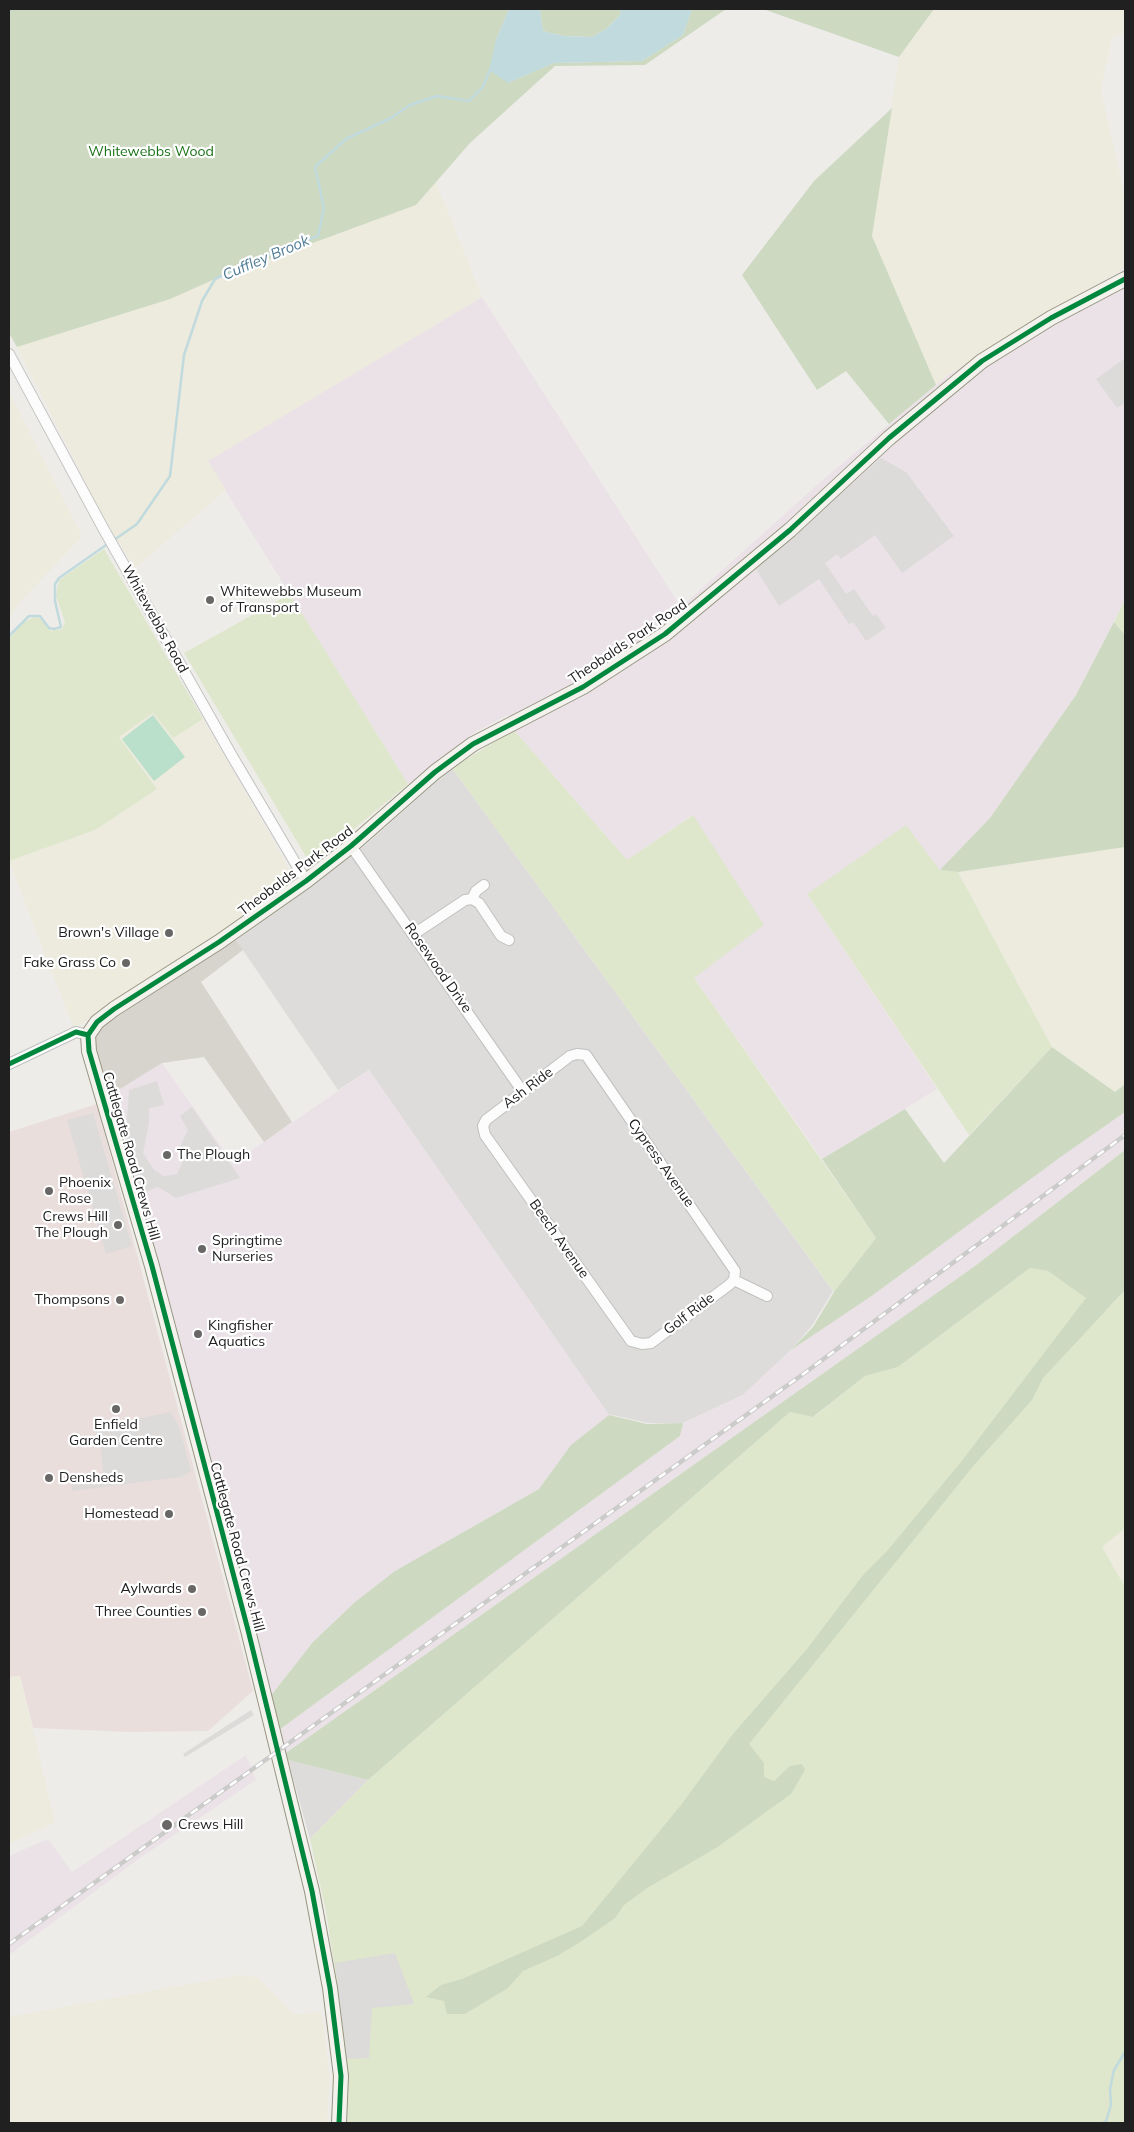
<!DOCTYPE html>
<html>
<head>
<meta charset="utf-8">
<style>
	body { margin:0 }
	#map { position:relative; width:1134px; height:2132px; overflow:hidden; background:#eeece9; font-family:Mulish,sans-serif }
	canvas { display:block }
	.frame { position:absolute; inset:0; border:10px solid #202020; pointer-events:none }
</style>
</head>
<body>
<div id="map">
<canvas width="1134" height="2132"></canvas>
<div class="frame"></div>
</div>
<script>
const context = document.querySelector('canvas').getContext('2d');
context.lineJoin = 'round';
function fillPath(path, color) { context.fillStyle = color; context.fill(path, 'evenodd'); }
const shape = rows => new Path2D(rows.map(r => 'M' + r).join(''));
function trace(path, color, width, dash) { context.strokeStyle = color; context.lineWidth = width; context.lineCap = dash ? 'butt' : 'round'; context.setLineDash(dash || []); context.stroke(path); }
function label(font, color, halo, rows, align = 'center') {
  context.font = font + ' Mulish,sans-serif'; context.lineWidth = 4.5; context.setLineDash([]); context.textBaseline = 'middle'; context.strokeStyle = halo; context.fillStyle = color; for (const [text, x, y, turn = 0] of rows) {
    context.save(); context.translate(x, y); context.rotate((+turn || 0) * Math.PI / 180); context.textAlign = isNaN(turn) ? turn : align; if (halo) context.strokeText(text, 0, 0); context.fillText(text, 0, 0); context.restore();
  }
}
const residential = shape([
	[452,768,833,1291,811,1327,791,1350,743,1395,683,1423,648,1423,608,1414,369,1070,338,1090,236,940,362,848],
	[288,1760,368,1780,310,1839]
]);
const commercial = shape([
	[97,1104,253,1691,208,1731,129,1732,33,1728,20,1676,9,1677,9,1132]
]);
const industrial = shape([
	[1125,269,1125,600,1076,695,990,818,940,870,807,894,937,1089,822,1159,694,978,692,815,627,860,514,730,508,715,477,731,408,784,207,461,482,297,681,607,826,477,948,375,1090,288],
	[162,1063,233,1163,369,1070,609,1415,571,1445,539,1489,395,1571,355,1602,313,1642,269,1698,112,1094],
	[1125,1112,1125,1150,975,1266,286,1753,279,1730,680,1436,683,1423,743,1395,791,1350,873,1295,1062,1156],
	[246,1755,256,1780,140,1858,9,1955,9,1856,48,1839,72,1872]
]);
const construction = shape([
	[236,940,243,950,201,982,292,1122,264,1142,204,1057,162,1063,112,1094,94,1047,94,1034,103,1026]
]);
const farmland = shape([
	[934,9,1125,9,1125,33,1112,37,1101,90,1125,197,1125,269,1090,288,948,375,936,385,872,236,899,57],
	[436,182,482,297,208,461,226,490,135,568,102,515,17,347,170,299,215,279,416,205],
	[9,391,82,536,18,605,9,618],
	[153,713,173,738,203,719,297,882,74,1029,9,861,95,830,157,788,119,737],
	[1125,847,1125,1084,1115,1092,1052,1047,958,872],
	[1125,1528,1125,1587,1101,1547],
	[20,1676,55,1822,9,1844,9,1677],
	[238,1975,257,1977,294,2015,321,2011,330,2077,327,2123,9,2123,9,2017]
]);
const grass = shape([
	[104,549,203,719,173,738,153,713,119,737,157,789,95,830,9,861,9,639,22,624,35,616,40,618,51,631,62,629,65,622,56,596,59,580],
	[290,594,408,784,311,865,184,653],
	[1125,600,1125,635,1114,622],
	[514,730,627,860,693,815,764,925,694,978,876,1238,834,1292,452,768],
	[906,825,940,870,958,872,1052,1047,969,1135,807,894],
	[1030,1268,1048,1271,1106,1311,1125,1290,1125,1528,1102,1547,1125,1587,1125,2123,343,2123,344,2075,342,2016,326,1911,310,1839,368,1780,790,1412,814,1417,865,1376,898,1367]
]);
const forest = shape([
	[9,9,509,9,496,40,508,83,554,63,642,61,683,35,692,9,726,9,645,65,555,66,470,143,416,205,215,279,170,299,17,347,9,333],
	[540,9,619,9,621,14,606,29,592,37,564,36,543,31],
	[763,9,934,9,899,57],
	[892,108,872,236,936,385,889,424,846,371,817,390,742,275,814,181],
	[1114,622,1125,635,1125,847,958,872,940,870,990,818,1076,695],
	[1052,1047,1115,1092,1125,1084,1125,1112,1062,1156,873,1295,791,1350,813,1327,834,1292,876,1238,822,1159,905,1109,944,1163],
	[1125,1150,1125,1290,1043,1378,1032,1400,974,1465,749,1744,764,1763,764,1777,774,1781,790,1766,802,1764,805,1770,791,1794,716,1848,647,1888,624,1905,615,1918,582,1941,557,1956,523,1971,508,1988,465,2014,447,2014,444,2001,426,1997,441,1985,462,1979,582,1926,681,1805,733,1734,807,1649,863,1575,887,1551,961,1462,1086,1298,1048,1271,1030,1268,898,1367,865,1376,813,1417,790,1412,368,1780,288,1760,286,1753,975,1266],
	[609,1415,647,1424,683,1423,680,1436,279,1730,269,1698,313,1642,355,1602,395,1571,539,1489,571,1445]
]);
const pitch = shape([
	[153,715,185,757,154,781,122,739]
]);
const parking = shape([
	[1125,358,1125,403,1117,408,1096,379],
	[881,458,906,472,954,536,902,573,875,535,841,559,837,554,825,563,846,594,854,589,873,616,876,614,886,628,866,641,853,622,849,624,819,579,779,606,756,569],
	[157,1081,164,1105,149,1108,149,1123,143,1153,154,1170,164,1176,177,1174,188,1150,180,1146,188,1130,180,1116,192,1107,240,1178,176,1198,158,1187,142,1193,125,1143,129,1090],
	[93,1113,132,1246,106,1254,67,1120],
	[171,1412,179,1426,191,1471,181,1477,72,1491,71,1479,101,1475,103,1472,101,1451,95,1427],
	[251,1710,254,1715,185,1757,183,1754],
	[395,1953,414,2004,372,2008,369,2058,347,2059,335,1963]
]);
const water = shape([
	[509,9,540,9,543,31,564,36,592,37,606,29,621,14,619,9,692,9,683,35,642,61,554,63,508,83,489,70,496,40]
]);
const stream = shape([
	[114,540,137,524,170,476,184,355,202,301,215,279,267,255,318,236,324,208,315,167,346,139,391,118,410,105,437,96,469,101,483,87,491,67],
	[9,636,29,616,40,616,49,628,54,629,61,627,55,601,55,584,59,578,109,543],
	[1103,2123,1106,2121,1111,2105,1110,2089,1114,2070,1125,2052]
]);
const street = shape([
	[9,354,103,528,232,756,306,881],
	[351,846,523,1092],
	[472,899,476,891,484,885],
	[414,934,465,900,472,899,479,903,501,936,509,940],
	[577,1054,586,1055,735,1271,734,1280,729,1285,651,1343,642,1344,631,1341,485,1135,483,1126,486,1120,570,1056,577,1054],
	[9,1064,76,1032,88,1035],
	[734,1280,767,1296]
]);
const secondary = shape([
	[339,2123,341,2076,330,1988,312,1891,248,1630,152,1266,89,1051,88,1035,97,1022,114,1009,219,942,306,881,351,846,435,772,473,744,583,687,665,634,790,530,889,438,982,361,1051,318,1125,279]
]);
const rail = shape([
	[9,1944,806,1372,1125,1135]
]);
const cycleway = shape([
	[9,1064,76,1032,88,1035],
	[339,2123,341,2076,330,1988,312,1891,248,1630,152,1266,89,1051,88,1035,97,1022,114,1009,219,942,306,881,351,846,435,772,473,744,583,687,665,634,790,530,889,438,982,361,1051,318,1125,279]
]);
const markers = [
	[210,600,5,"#686766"],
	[169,933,5,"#686766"],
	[126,963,5,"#686766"],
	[167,1155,5,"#686766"],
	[49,1191,5,"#686766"],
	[118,1225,5,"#686766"],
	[202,1249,5,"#686766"],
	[120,1300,5,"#686766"],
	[198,1334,5,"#686766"],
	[116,1409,5,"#686766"],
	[49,1478,5,"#686766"],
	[169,1514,5,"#686766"],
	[192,1589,5,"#686766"],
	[202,1612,5,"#686766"],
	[167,1825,6,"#686766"]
];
const parkNames = [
	["Whitewebbs Wood",151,152]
];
const poiNames = [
	["Whitewebbs Museum",220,592],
	["of Transport",220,608],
	["Brown's Village",159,933,"right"],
	["Fake Grass Co",116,963,"right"],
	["The Plough",177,1155],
	["Phoenix",59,1183],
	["Rose",59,1199],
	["Crews Hill",108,1217,"right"],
	["The Plough",108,1233,"right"],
	["Springtime",212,1241],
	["Nurseries",212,1257],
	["Thompsons",110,1300,"right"],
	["Kingfisher",208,1326],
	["Aquatics",208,1342],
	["Enfield",116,1425,"center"],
	["Garden Centre",116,1441,"center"],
	["Densheds",59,1478],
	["Homestead",159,1514,"right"],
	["Aylwards",182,1589,"right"],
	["Three Counties",192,1612,"right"],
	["Crews Hill",178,1825]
];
const streetNames = [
	["Whitewebbs Road",155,619,61],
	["Theobalds Park Road",628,642,-34],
	["Theobalds Park Road",296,871,-37],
	["Rosewood Drive",438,968,55],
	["Ash Ride",528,1088,-37],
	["Cattlegate Road Crews Hill",131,1156,74],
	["Cypress Avenue",661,1163,55],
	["Beech Avenue",559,1239,55],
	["Golf Ride",689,1314,-37],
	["Cattlegate Road Crews Hill",237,1547,75]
];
const waterNames = [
	["Cuffley Brook",266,258,-23]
];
fillPath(residential, '#dddcda');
fillPath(commercial, '#eadedd');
fillPath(industrial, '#ebe2e8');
fillPath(construction, '#d6d4cc');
fillPath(farmland, '#edebde');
fillPath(grass, '#dee7cc');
fillPath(forest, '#cdd9c1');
fillPath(pitch, '#badfca');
fillPath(parking, '#dcdbda');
fillPath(water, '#c0dadd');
trace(stream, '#c0dadd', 2.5);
trace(street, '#c1c1bf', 12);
trace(secondary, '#979583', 16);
trace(street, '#fcfcfc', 10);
trace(secondary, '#f3f2ec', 14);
trace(rail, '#cbcbca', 4.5);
trace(rail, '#fff', 2.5, [8]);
trace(cycleway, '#00873e', 5);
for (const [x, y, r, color] of markers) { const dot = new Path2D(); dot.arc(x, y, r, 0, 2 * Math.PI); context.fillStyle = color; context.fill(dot); trace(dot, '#fff', 2); }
label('14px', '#1c7318', '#fff', parkNames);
label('14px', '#202020', '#fff', poiNames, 'left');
label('14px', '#202020', '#fff', streetNames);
label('italic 15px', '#507c96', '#fff', waterNames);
</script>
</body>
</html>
